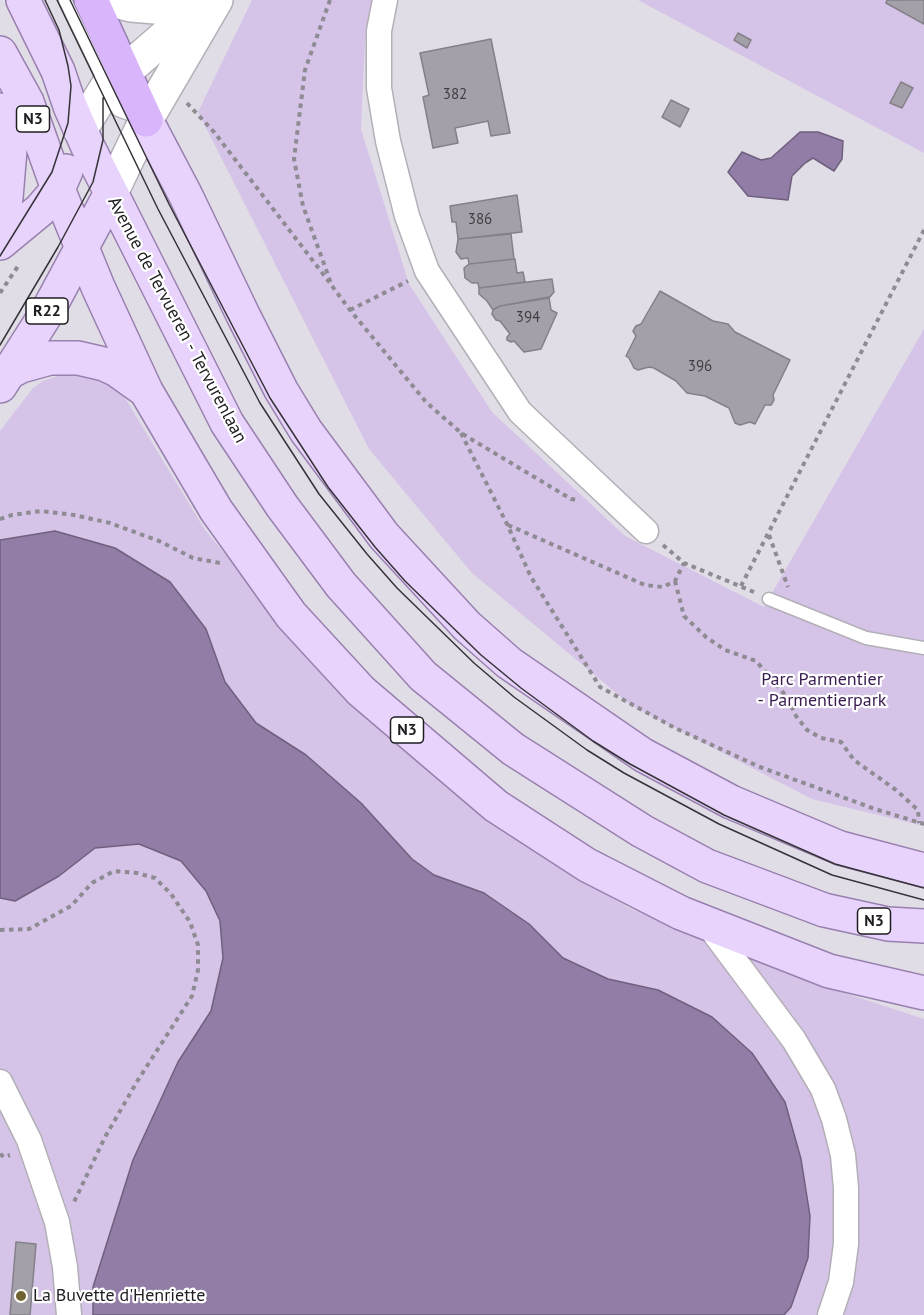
<!DOCTYPE html>
<html>
<head>
<meta charset="utf-8">
<style>
	body { margin:0 }
	canvas { display:block; background:#e1dde6 }
</style>
</head>
<body>
<canvas width="924" height="1315"></canvas>
<script>
const context = document.querySelector('canvas').getContext('2d');
context.lineJoin = 'round';
function fillPath(path, color) { context.fillStyle = color; context.fill(path, 'evenodd'); }
const shape = rows => new Path2D(rows.map(r => 'M' + r).join(''));
function trace(path, color, width, dash) { context.strokeStyle = color; context.lineWidth = width; context.lineCap = dash ? 'butt' : 'round'; context.setLineDash(dash || []); context.stroke(path); }
function label(font, color, halo, rows, align = 'center') {
  context.font = font + ' "PT Sans",sans-serif'; context.lineWidth = 4.5; context.setLineDash([]); context.textBaseline = 'middle'; context.strokeStyle = halo; context.fillStyle = color; for (const [text, x, y, turn = 0] of rows) {
    context.save(); context.translate(x, y); context.rotate((+turn || 0) * Math.PI / 180); context.textAlign = isNaN(turn) ? turn : align; if (halo) context.strokeText(text, 0, 0); context.fillText(text, 0, 0); context.restore();
  }
}
const green = shape([
	[252,0,374,0,365,40,361,129,409,284,492,412,625,536,764,607,924,329,924,826,812,799,632,706,472,573,369,449,198,112],
	[638,0,924,0,924,153],
	[76,375,105,382,125,398,205,530,298,641,455,792,627,907,802,979,924,1019,924,1315,0,1315,0,431,33,388,43,381,58,376]
]);
const water = shape([
	[800,132,818,132,843,141,842,159,834,171,813,158,805,163,792,176,788,200,748,196,728,172,742,152,761,160,771,158,800,132],
	[55,531,115,548,170,582,206,629,225,682,256,723,306,755,361,803,412,859,434,875,484,893,529,924,563,958,608,979,658,990,712,1017,752,1053,785,1102,801,1159,810,1216,808,1258,791,1307,784,1315,93,1315,93,1287,133,1160,178,1062,211,1011,223,958,220,921,206,891,181,861,139,844,95,848,59,876,15,901,0,898,0,540,55,531]
]);
const building = shape([
	[887,0,924,0,924,24,886,3,887,0],
	[738,33,751,40,747,48,734,40,738,33],
	[491,39,510,133,491,136,488,121,455,128,458,143,433,148,423,97,429,95,420,53,491,39],
	[901,82,913,88,902,108,890,103,901,82],
	[671,100,689,109,680,127,662,117,671,100],
	[517,195,522,232,458,239,456,222,452,222,450,206,517,195],
	[511,234,514,259,469,264,468,258,461,259,456,252,458,239,511,234],
	[514,259,515,259,517,273,523,272,525,282,479,288,478,283,472,283,465,278,464,268,469,264,514,259],
	[552,279,554,292,549,298,500,306,493,310,487,301,479,294,479,288,552,279],
	[660,291,713,321,728,324,735,332,790,360,773,395,774,400,771,405,765,405,755,424,750,422,740,425,735,423,729,408,705,396,687,393,676,381,654,368,649,367,638,370,634,368,629,358,626,356,636,336,633,331,636,326,641,324,660,291],
	[549,297,551,310,557,313,541,349,524,352,514,341,511,342,507,340,507,337,510,334,500,321,496,320,492,314,493,310,500,306,549,297],
	[16,1242,36,1244,30,1315,10,1315,16,1242]
]);
const path = shape([
	[330,0,305,70,294,159,303,206,332,286,350,310,426,402,461,433,571,499,579,500],
	[187,103,214,132,330,283],
	[0,293,18,266],
	[350,310,408,281],
	[461,433,507,524,531,577,600,687,675,728,760,767,875,809,924,824],
	[0,519,12,515,41,511,74,515,110,523,159,541,193,558,220,563],
	[508,525,645,585,663,587,675,581,684,563],
	[769,535,788,587],
	[663,545,684,563,754,592],
	[675,581,684,616,706,637,725,650,756,661,787,697,796,716,807,730,821,738,841,742,854,760,896,790,918,810,919,823],
	[741,586,924,230],
	[0,930,29,929,71,906,92,883,114,871,137,873,155,878,171,894,190,922,198,945,198,970,192,996,138,1080,105,1137,74,1202],
	[0,1154,4,1157,10,1155]
]);
const lane = shape([
	[65,0,118,110,140,118],
	[769,599,866,638,924,648]
]);
const street = shape([
	[385,0,379,31,379,88,388,141,407,216,427,271,520,412,646,531],
	[706,922,794,1040,823,1089,834,1119,843,1155,846,1188,846,1244,841,1282,830,1315],
	[0,1082,29,1140,57,1222,65,1267,69,1315]
]);
const secondary = shape([
	[111,0,131,5,155,7,170,5,185,0],
	[80,130,107,87,167,35,200,0],
	[111,193,146,120,216,0]
]);
const primary = shape([
	[23,0,58,71,70,106,88,147,227,423,282,506,341,585,423,676,513,749,642,831,707,866,824,910,888,924,924,926],
	[0,53,27,102,58,189,98,287,146,391,216,510,291,615,361,691,496,806,587,865,681,913,829,971,924,993],
	[0,110,6,124,10,150,6,198,0,224],
	[146,120,186,196,243,315,281,390,306,431,384,536,467,626,509,663,643,755,731,802,840,848,924,870],
	[0,243,40,210,58,189,66,171],
	[8,373,21,366,50,358,78,358,104,364,117,370,145,390],
	[0,386,46,314,111,193]
]);
const highway = shape([
	[91,0,146,120]
]);
const tram = shape([
	[57,0,158,209,260,403,319,494,367,554,397,588,474,663,514,697,587,750,624,773,719,824,832,875,924,900],
	[70,0,169,204,270,398,328,487,375,547,405,581,481,655,521,688,593,741,630,764,724,815,835,864,924,888],
	[0,256,52,172,68,123,71,86,68,66,59,30,45,0],
	[0,345,58,247,93,182,103,140,103,98]
]);
const markers = [
	[21,1296,6,"#6f6330"]
];
const numberNames = [
	["382",455,95],
	["386",480,220],
	["394",528,318],
	["396",700,367]
];
const shields = [
	[33,119,33],
	[47,311,42],
	[407,730,33],
	[874,921,33]
];
const shieldNames = [
	["N3",33,119],
	["R22",47,311],
	["N3",407,730],
	["N3",874,921]
];
const streetNames = [
	["Avenue de Tervueren - Tervurenlaan",177,320,62]
];
const parkNames = [
	["Parc Parmentier",822,680],
	["- Parmentierpark",822,701]
];
const poiNames = [
	["La Buvette d'Henriette",33,1296]
];
fillPath(green, '#d5c3e8');
fillPath(water, '#917da6');
trace(water, '#6f607e', 1.5);
fillPath(building, '#a4a0a9');
trace(building, '#848088', 1.5);
trace(lane, '#b3afb7', 15);
trace(street, '#b3afb7', 27);
trace(secondary, '#b3afb7', 36);
trace(primary, '#9880af', 36);
trace(highway, '#9880af', 36);
trace(path, '#8e8b92', 4, [4.5, 4.5]);
trace(lane, '#fff', 12);
trace(street, '#fff', 24);
trace(secondary, '#fff', 33);
trace(primary, '#e8d3fd', 33);
trace(highway, '#d9b6fc', 33);
trace(tram, '#363338', 1.5);
for (const [x, y, r, color] of markers) { const dot = new Path2D(); dot.arc(x, y, r, 0, 2 * Math.PI); context.fillStyle = color; context.fill(dot); trace(dot, '#fff', 2); }
label('15px', '#403e43', null, numberNames);
for (const [x, y, w] of shields) { const box = new Path2D(); box.roundRect(x - w / 2, y - 13, w, 26, 4.5); context.fillStyle = '#fff'; context.fill(box); trace(box, '#1f1d21', 1.5); }
label('bold 16px', '#1f1d21', null, shieldNames);
label('18px', '#1f1d21', '#fff', streetNames);
label('18px', '#381b50', '#fff', parkNames);
label('18px', '#1f1d21', '#fff', poiNames, 'left');
</script>
</body>
</html>
